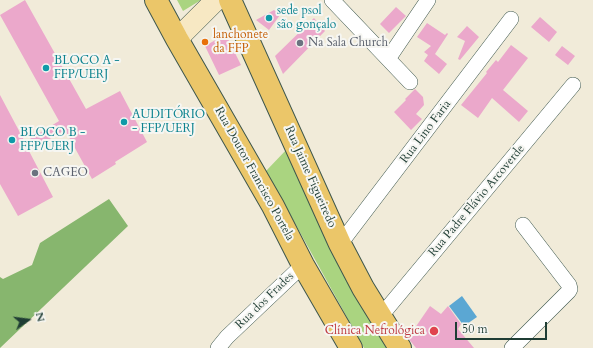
<!DOCTYPE html>
<html>
<head>
<meta charset="utf-8">
<style>
	body { margin:0 }
	#map { position:relative; width:593px; height:348px; overflow:hidden; background:#f1ebd9; font-family:Cardo,serif }
	canvas { display:block }
	.north { position:absolute; left:8px; top:300px; width:40px; height:40px; -webkit-text-stroke:3px #f6f6f2; paint-order:stroke; rotate:76deg; font-size:11px; font-weight:700; line-height:16px; text-align:center; color:#1f3d34 }
	.north::after { content:''; display:block; margin:auto; width:14px; height:18px; background:#1f3d34; clip-path:polygon(50% 0,100% 100%,50% 72%,0 100%) }
	.scale { position:absolute; left:455px; top:322px; width:92px; height:18px; box-sizing:border-box; border:2px solid #1f3d34; border-top:0; padding-left:5px; font-size:12px; line-height:14px; white-space:nowrap; color:#1f3d34; -webkit-text-stroke:3px #f6f6f2; paint-order:stroke }
</style>
</head>
<body>
<div id="map">
<canvas width="593" height="348"></canvas>
<div class="north">N</div>
<div class="scale">50 m</div>
</div>
<script>
const context = document.querySelector('canvas').getContext('2d');
context.lineJoin = 'round';
function fillPath(path, color) { context.fillStyle = color; context.fill(path, 'evenodd'); }
const shape = rows => new Path2D(rows.map(r => 'M' + r).join(''));
function trace(path, color, width, dash) { context.strokeStyle = color; context.lineWidth = width; context.lineCap = dash ? 'butt' : 'round'; context.setLineDash(dash || []); context.stroke(path); }
function label(font, color, halo, rows, align = 'center') {
  context.font = font + ' Cardo,serif'; context.lineWidth = 4; context.setLineDash([]); context.textBaseline = 'middle'; context.strokeStyle = halo; context.fillStyle = color; for (const [text, x, y, turn = 0] of rows) {
    context.save(); context.translate(x, y); context.rotate((+turn || 0) * Math.PI / 180); context.textAlign = isNaN(turn) ? turn : align; if (halo) context.strokeText(text, 0, 0); context.fillText(text, 0, 0); context.restore();
  }
}
const green = shape([
	[177,0,201,0,183,11],
	[287,149,393,348,364,348,266,171]
]);
const forest = shape([
	[109,199,128,226,0,348,0,277,3,279,32,265,40,243]
]);
const water = shape([
	[462,296,477,317,464,326,449,306]
]);
const building = shape([
	[25,0,86,109,120,91,147,142,115,162,116,164,92,179,65,130,29,151,53,197,18,216,0,184,0,95,25,142,59,121,0,15],
	[396,7,406,16,389,33,380,24],
	[274,10,280,15,269,30,256,20],
	[540,17,557,32,549,42,531,27],
	[314,18,325,31,283,74,275,56],
	[427,23,445,35,447,33,448,34,435,54,447,64,439,74,424,61,428,55,424,52,431,46,417,37],
	[467,26,479,37,460,60,458,59,465,41,457,37],
	[227,37,241,65,219,75,205,46,219,38,221,40],
	[511,45,528,58,503,90,528,111,519,122,492,98,478,118,461,105,487,73,486,72,496,60,498,62],
	[562,46,575,56,568,65,555,55],
	[415,89,423,97,424,105,416,114,422,119,411,130,394,112,406,100,405,99],
	[430,306,441,314,448,306,461,324,458,329,474,348,416,348,408,338]
]);
const street = shape([
	[332,0,410,82],
	[388,59,428,0],
	[340,244,511,19],
	[380,317,573,85],
	[218,348,227,337,303,265],
	[512,348,569,291,570,289,569,285,523,225]
]);
const secondary = shape([
	[177,39,216,0]
]);
const primary = shape([
	[156,0,177,39,273,206,303,265,351,348],
	[230,0,340,244,363,288,400,348]
]);
const markers = [
	[269,18,4,"#0f9aa8"],
	[205,42,4,"#e8710a"],
	[300,43,4,"#6b7280"],
	[46,68,4,"#0f9aa8"],
	[124,122,4,"#0f9aa8"],
	[12,140,4,"#0f9aa8"],
	[35,173,4,"#6b7280"],
	[434,331,5,"#e0444e"]
];
const cultureNames = [
	["sede psol",277,11],
	["são gonçalo",277,25],
	["BLOCO A -",54,61],
	["FFP/UERJ",54,75],
	["AUDITÓRIO",132,115],
	["- FFP/UERJ",132,129],
	["BLOCO B -",20,133],
	["FFP/UERJ",20,147]
];
const foodNames = [
	["lanchonete",213,35],
	["da FFP",213,49]
];
const worshipNames = [
	["Na Sala Church",308,43],
	["CAGEO",43,173]
];
const streetNames = [
	["Rua Lino Faria",426,132,-53],
	["Rua Doutor Francisco Portela",254,174,61],
	["Rua Jaime Figueiredo",310,177,66],
	["Rua Padre Flávio Arcoverde",477,201,-50],
	["Rua dos Frades",265,301,-44]
];
const healthNames = [
	["Clínica Nefrológica",425,331]
];
fillPath(green, '#aad480');
fillPath(forest, '#87b66e');
fillPath(water, '#5ba7d3');
fillPath(building, '#eba8cb');
trace(street, '#3e574d', 16);
trace(secondary, '#3e574d', 22);
trace(primary, '#3e574d', 24);
trace(street, '#fff', 15);
trace(secondary, '#f7e8c3', 21);
trace(primary, '#ebc669', 22);
for (const [x, y, r, color] of markers) { const dot = new Path2D(); dot.arc(x, y, r, 0, 2 * Math.PI); context.fillStyle = color; context.fill(dot); trace(dot, '#f6f6f2', 1.5); }
label('12px', '#0d838f', '#f6f6f2', cultureNames, 'left');
label('12px', '#c56008', '#f6f6f2', foodNames, 'left');
label('12px', '#5b616d', '#f6f6f2', worshipNames, 'left');
label('12px', '#1f3d34', '#f6f6f2', streetNames);
label('12px', '#be3a42', '#f6f6f2', healthNames, 'right');
</script>
</body>
</html>
